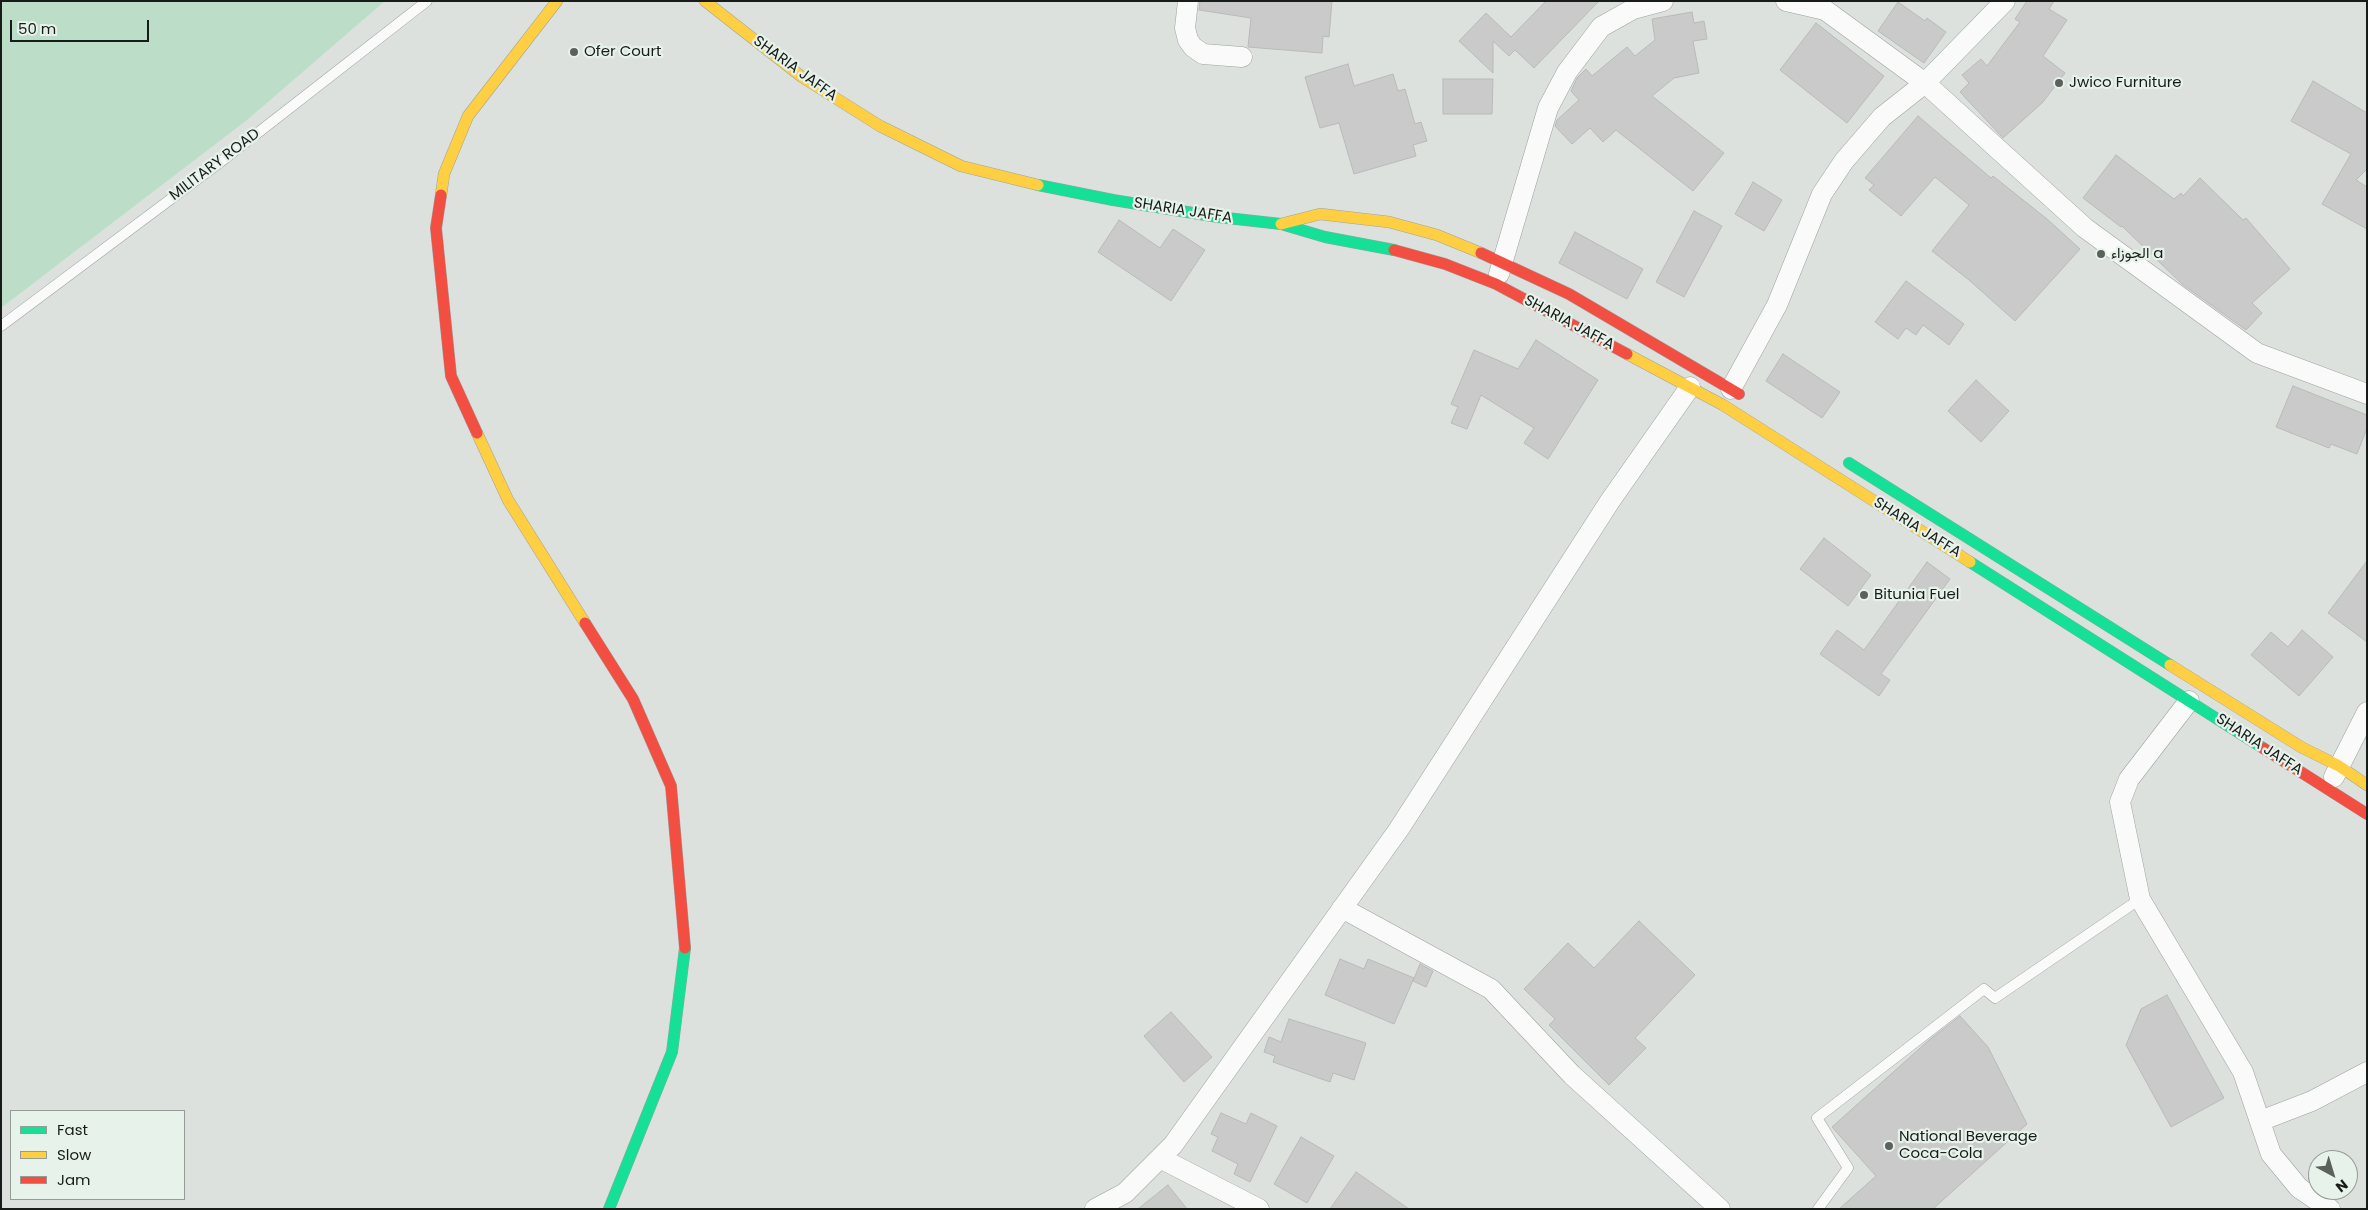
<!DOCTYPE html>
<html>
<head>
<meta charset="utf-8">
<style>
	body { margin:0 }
	#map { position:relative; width:2368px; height:1210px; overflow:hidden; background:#dce1de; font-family:Poppins,sans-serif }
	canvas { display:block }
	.frame { position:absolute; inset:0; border:2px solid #181c19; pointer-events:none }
	.legend { position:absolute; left:10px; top:1110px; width:175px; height:90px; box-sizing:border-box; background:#e6f2ea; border:1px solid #949c96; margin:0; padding:6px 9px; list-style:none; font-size:15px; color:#181c19 }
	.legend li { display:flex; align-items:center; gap:10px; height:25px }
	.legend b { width:25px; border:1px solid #949c96 }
	.north { position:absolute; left:2308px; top:1150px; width:50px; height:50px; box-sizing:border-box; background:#e6f2ea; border:1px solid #949c96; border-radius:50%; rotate:141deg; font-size:14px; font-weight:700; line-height:20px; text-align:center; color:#181c19 }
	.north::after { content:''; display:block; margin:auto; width:18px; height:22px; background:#5d615e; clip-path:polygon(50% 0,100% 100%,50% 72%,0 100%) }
	.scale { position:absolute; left:10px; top:20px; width:139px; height:22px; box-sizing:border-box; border:2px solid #181c19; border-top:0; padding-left:6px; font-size:15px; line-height:18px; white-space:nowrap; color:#181c19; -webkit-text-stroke:4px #e6f2ea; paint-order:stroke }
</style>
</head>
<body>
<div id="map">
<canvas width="2368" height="1210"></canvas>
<div class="frame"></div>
<ul class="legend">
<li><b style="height:6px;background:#16e098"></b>Fast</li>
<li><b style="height:6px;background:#ffcf43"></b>Slow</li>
<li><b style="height:6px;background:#f24e42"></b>Jam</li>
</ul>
<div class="north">N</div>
<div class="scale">50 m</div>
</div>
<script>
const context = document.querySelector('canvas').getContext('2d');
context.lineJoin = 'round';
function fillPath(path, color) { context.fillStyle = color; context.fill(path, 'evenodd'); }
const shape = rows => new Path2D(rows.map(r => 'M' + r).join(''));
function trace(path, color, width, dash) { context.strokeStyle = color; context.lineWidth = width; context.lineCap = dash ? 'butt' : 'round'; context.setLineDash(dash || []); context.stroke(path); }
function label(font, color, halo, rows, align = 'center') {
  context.font = font + ' Poppins,Vazirmatn,sans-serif'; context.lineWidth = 4.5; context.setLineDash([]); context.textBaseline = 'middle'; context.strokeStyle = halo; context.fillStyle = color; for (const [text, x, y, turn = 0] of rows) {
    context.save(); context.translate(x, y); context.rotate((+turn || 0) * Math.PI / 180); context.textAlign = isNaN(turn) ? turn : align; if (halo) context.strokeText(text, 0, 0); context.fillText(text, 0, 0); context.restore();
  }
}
const green = shape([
	[1,1,385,1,247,120,1,308]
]);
const building = shape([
	[1200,1,1332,1,1329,37,1323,36,1322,53,1248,47,1251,18,1199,10,1200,1],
	[1546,1,1599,1,1534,68,1515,50,1509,56,1493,41,1493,73,1459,41,1486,13,1511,37,1546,1],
	[2027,1,2054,1,2049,9,2067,20,2043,56,2065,73,2043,102,2003,138,1960,92,1969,83,1962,75,1981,59,1987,66,2020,22,2015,19,2027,1],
	[1898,2,1925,21,1927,18,1946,32,1924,63,1878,31,1898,2],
	[1692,12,1694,23,1704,21,1707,39,1693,41,1699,73,1674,78,1652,96,1724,153,1693,191,1616,130,1603,142,1590,128,1572,144,1555,126,1557,120,1579,100,1571,91,1577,78,1586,69,1592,76,1627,47,1635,56,1655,40,1652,19,1692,12],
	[1816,23,1884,76,1847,123,1780,70,1816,23],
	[1348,64,1354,86,1393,74,1398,91,1405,89,1415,124,1421,122,1427,141,1413,145,1416,156,1354,174,1339,123,1320,128,1305,77,1348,64],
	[1443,79,1493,79,1492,114,1443,114,1443,79],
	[2313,81,2367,113,2367,169,2356,180,2367,187,2367,229,2322,204,2351,154,2291,121,2313,81],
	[1918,116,1991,178,1993,176,2047,219,2080,249,2015,321,1969,280,1932,251,1969,205,1935,177,1901,216,1869,190,1874,185,1865,178,1918,116],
	[2116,155,2174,199,2181,193,2183,196,2200,178,2243,220,2246,218,2290,269,2252,303,2262,313,2246,330,2182,284,2122,226,2121,227,2083,198,2116,155],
	[1753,182,1782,200,1764,231,1735,214,1753,182],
	[1694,211,1722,226,1684,297,1656,282,1694,211],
	[1119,220,1160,248,1173,229,1205,250,1171,301,1098,252,1119,220],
	[1575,232,1643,269,1627,299,1559,263,1575,232],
	[1906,281,1964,324,1949,345,1923,325,1916,335,1906,328,1898,339,1875,322,1906,281],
	[1536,340,1598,380,1548,459,1524,443,1534,428,1481,395,1467,429,1451,423,1458,407,1451,404,1474,350,1518,369,1536,340],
	[1783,354,1840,392,1822,418,1766,381,1783,354],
	[1976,380,2009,411,1981,442,1948,411,1976,380],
	[2293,386,2367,415,2367,428,2357,454,2331,444,2329,448,2276,427,2293,386],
	[1824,538,1871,575,1848,606,1800,569,1824,538],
	[2367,561,2367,642,2328,613,2367,561],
	[1927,562,1950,579,1881,674,1890,680,1879,696,1820,654,1837,630,1864,650,1927,562],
	[2302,630,2333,657,2299,696,2251,655,2271,632,2288,647,2302,630],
	[1639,921,1695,975,1635,1038,1646,1048,1609,1085,1549,1025,1555,1019,1524,989,1568,943,1594,968,1639,921],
	[1340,959,1364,969,1368,959,1414,978,1394,1024,1325,995,1340,959],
	[1420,964,1433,971,1426,987,1413,981,1420,964],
	[2167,995,2224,1098,2171,1127,2126,1045,2141,1009,2167,995],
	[1171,1012,1212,1057,1184,1082,1144,1036,1171,1012],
	[1960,1016,1988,1047,2027,1124,1933,1209,1839,1209,1876,1176,1832,1127,1929,1040,1960,1016],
	[1289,1019,1366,1043,1354,1080,1333,1073,1330,1082,1273,1062,1275,1056,1264,1052,1269,1037,1281,1042,1289,1019],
	[1221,1113,1246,1124,1251,1113,1277,1126,1250,1182,1234,1174,1238,1164,1212,1151,1218,1137,1211,1134,1221,1113],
	[1301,1137,1334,1156,1307,1203,1274,1184,1301,1137],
	[1356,1172,1409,1209,1330,1209,1356,1172],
	[1168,1185,1187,1209,1138,1209,1168,1185]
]);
const lane = shape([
	[1,326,223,160,427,1],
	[1818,1209,1848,1168,1817,1118,1984,989,1995,998,2140,899]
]);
const street = shape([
	[1188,1,1185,28,1188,40,1193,47,1203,54,1242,57],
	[1786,1,1825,10,1925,83,2085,228,2257,353,2367,394],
	[1499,274,1548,108,1567,72,1601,27,1633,9,1663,1],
	[1731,389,1777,305,1822,194,1844,161,1882,117,1925,83,2005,1],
	[2189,701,2129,779,2120,802,2140,899,2243,1072,2271,1154,2299,1188,2330,1209],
	[2334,777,2367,712],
	[1342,908,1491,989,1572,1075,1720,1209],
	[2260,1121,2312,1101,2367,1072],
	[1160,1158,1259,1209],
	[1095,1209,1125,1193,1173,1145,1399,829,1610,501,1690,387]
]);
const fast = shape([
	[1038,185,1113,200,1218,217,1281,224,1325,237,1394,250],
	[1849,463,2170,665],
	[1970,562,2263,748],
	[609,1209,672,1052,685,948]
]);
const slow = shape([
	[705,1,802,77,880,126,961,166,1038,185],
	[441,195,444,174,468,116,557,1],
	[1281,224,1320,214,1389,222,1437,235,1481,253],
	[1627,354,1723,405,1970,562],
	[477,433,508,500,585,623],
	[2170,665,2301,747,2339,766,2367,785]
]);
const jam = shape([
	[441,195,436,228,451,376,477,433],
	[1394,250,1445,264,1496,284,1627,354],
	[1481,253,1569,294,1739,394],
	[585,623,633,699,671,786,685,948],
	[2263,748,2367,814]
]);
const markers = [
	[574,52,5,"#5d615e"],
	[2059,83,5,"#5d615e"],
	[2101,254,5,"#5d615e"],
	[1864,595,5,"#5d615e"],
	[1889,1146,5,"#5d615e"]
];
const poiNames = [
	["Ofer Court",584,52],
	["Jwico Furniture",2069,83],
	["الجوزاء a",2111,254],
	["Bitunia Fuel",1874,595],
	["National Beverage",1899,1137],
	["Coca-Cola",1899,1154]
];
const streetNames = [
	["SHARIA JAFFA",795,69,36],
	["MILITARY ROAD",215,165,-37],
	["SHARIA JAFFA",1183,211,9],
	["SHARIA JAFFA",1569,323,28],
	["SHARIA JAFFA",1917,528,32],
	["SHARIA JAFFA",2259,745,33]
];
fillPath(green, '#bcdec8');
fillPath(building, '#cacacb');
trace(building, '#b9b9b9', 1);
trace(lane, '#9da29f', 11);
trace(street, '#9da29f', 21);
trace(fast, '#9da29f', 12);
trace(slow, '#9da29f', 12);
trace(jam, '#9da29f', 12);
trace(lane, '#fafafa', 10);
trace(street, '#fafafa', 20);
trace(fast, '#16e098', 11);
trace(slow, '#ffcf43', 11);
trace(jam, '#f24e42', 11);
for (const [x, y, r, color] of markers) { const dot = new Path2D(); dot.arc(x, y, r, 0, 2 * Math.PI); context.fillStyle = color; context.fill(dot); trace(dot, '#e6f2ea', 2); }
label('15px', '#181c19', '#e6f2ea', poiNames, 'left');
label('15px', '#181c19', '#e6f2ea', streetNames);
</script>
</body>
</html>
